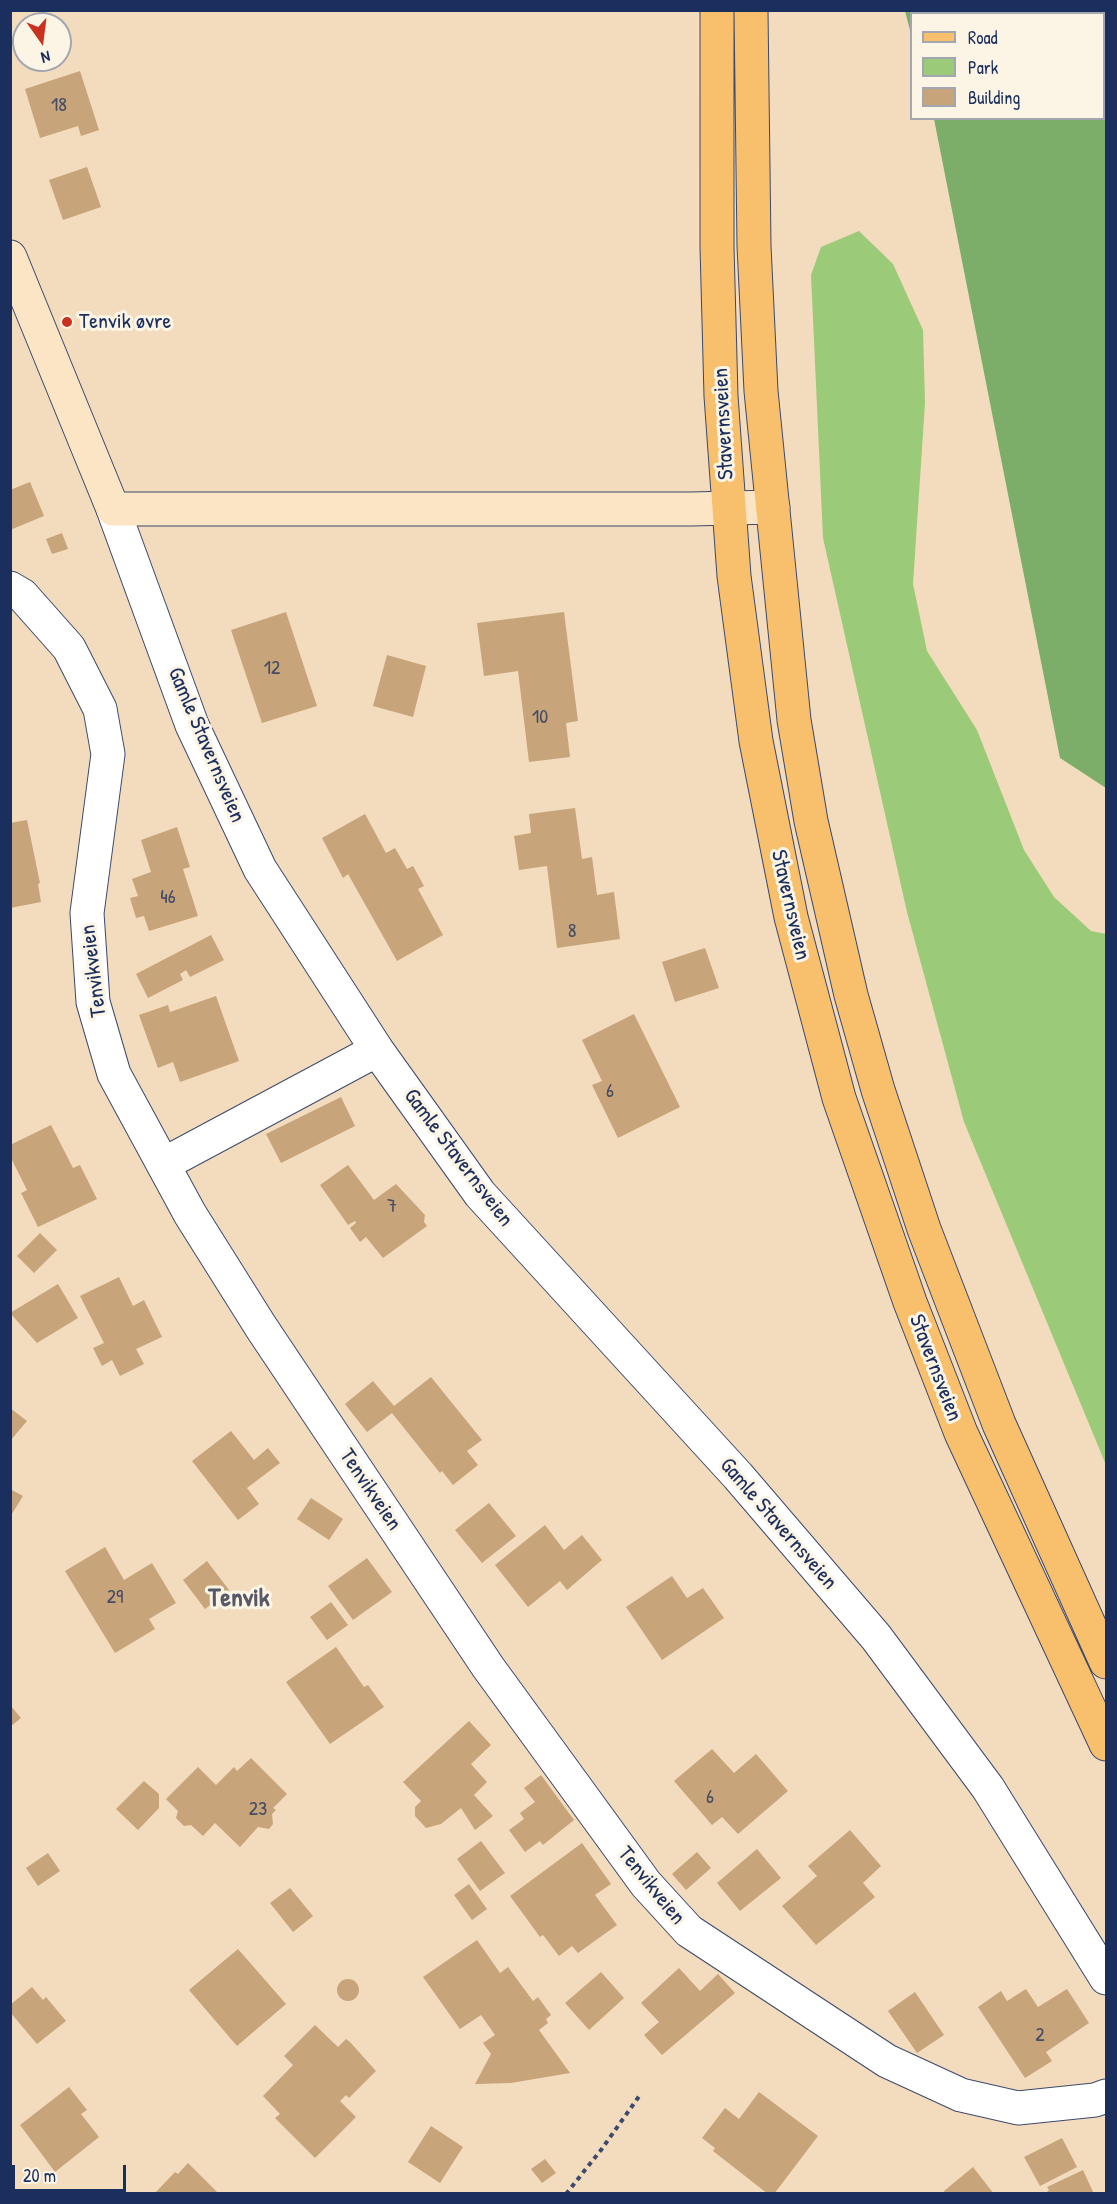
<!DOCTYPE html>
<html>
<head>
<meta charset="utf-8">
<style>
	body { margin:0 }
	#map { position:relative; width:1117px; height:2204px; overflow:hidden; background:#f3dcbd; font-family:"Patrick Hand",sans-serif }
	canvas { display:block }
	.frame { position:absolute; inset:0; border:12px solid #1b2f5e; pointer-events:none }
	.legend { position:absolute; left:910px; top:12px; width:195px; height:108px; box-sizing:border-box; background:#fcf5e5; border:2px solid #a2a6af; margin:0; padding:8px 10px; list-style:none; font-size:18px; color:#1b2f5e }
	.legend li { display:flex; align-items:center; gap:12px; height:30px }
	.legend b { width:30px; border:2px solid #a2a6af }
	.north { position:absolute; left:12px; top:12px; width:60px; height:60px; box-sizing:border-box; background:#fcf5e5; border:2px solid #a2a6af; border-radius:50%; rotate:166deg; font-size:16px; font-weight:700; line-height:24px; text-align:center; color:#1b2f5e }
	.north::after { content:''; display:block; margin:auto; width:21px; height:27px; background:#c8321e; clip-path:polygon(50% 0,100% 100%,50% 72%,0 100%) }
	.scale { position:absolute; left:12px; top:2165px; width:114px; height:27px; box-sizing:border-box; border:3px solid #1b2f5e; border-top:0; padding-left:8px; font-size:18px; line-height:21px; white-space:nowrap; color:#1b2f5e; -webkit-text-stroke:4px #fcf5e5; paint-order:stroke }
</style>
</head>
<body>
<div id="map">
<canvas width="1117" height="2204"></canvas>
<div class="frame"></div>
<ul class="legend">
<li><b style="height:8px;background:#f8bf6c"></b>Road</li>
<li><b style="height:16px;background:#9bca79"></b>Park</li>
<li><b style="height:16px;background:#c7a47a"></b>Building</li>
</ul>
<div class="north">N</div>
<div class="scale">20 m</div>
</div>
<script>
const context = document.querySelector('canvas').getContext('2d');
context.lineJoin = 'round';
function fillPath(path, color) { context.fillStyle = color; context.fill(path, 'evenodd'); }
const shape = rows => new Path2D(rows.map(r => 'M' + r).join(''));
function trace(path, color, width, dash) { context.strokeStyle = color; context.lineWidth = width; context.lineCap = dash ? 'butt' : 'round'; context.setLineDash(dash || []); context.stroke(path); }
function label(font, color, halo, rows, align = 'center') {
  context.font = font + ' "Patrick Hand",sans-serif'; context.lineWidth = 6; context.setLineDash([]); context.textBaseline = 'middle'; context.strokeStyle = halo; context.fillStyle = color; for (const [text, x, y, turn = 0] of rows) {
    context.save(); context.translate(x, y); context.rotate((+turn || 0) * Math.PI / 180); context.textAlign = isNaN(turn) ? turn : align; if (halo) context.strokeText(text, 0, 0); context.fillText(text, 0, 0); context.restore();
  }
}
const green = shape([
	[859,231,893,264,923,330,925,403,913,584,927,651,977,730,1024,850,1054,897,1091,931,1106,934,1106,1465,964,1122,907,912,823,538,811,275,821,247]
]);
const forest = shape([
	[905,11,1106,11,1106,788,1060,758,934,119,1104,118,1104,14,912,14,911,34]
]);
const building = shape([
	[80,71,99,130,81,136,78,126,40,138,25,89],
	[87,167,101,207,63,220,49,180],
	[30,482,44,516,10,530,10,490],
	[62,533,68,549,52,554,46,539],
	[286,612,317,706,262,723,231,630],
	[564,612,578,721,566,723,570,757,529,762,518,671,484,676,477,623],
	[387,655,426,666,413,717,373,706],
	[575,808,582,859,592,857,597,895,614,892,620,939,557,948,547,866,519,870,514,836,531,833,529,814],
	[365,814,386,853,395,848,407,869,413,866,424,886,418,889,443,935,397,961,348,874,343,878,322,838],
	[27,820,40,883,38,884,41,902,10,908,10,823],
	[177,827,190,867,183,869,198,916,149,931,144,916,136,918,130,898,138,896,132,879,151,872,141,840],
	[211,935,224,960,190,977,186,970,180,974,183,980,148,998,136,974],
	[705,948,719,988,675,1002,662,962],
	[216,996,239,1061,180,1082,173,1062,158,1068,139,1015,168,1005,170,1012],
	[634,1014,680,1107,618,1138,592,1085,602,1081,582,1040],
	[341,1097,355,1126,281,1163,266,1134],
	[51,1125,73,1168,80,1165,97,1199,38,1227,21,1193,27,1190,10,1156,10,1145],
	[348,1165,374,1200,396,1184,425,1215,424,1222,427,1226,383,1258,366,1237,360,1242,350,1228,356,1223,355,1221,348,1225,320,1185],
	[40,1233,57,1250,34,1273,17,1256],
	[119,1277,133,1306,144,1300,162,1337,136,1349,144,1364,120,1376,112,1360,102,1366,93,1348,104,1343,80,1296],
	[58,1284,78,1318,37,1343,10,1313],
	[431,1377,482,1440,467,1451,478,1465,453,1485,442,1471,440,1473,392,1413,367,1432,345,1404,373,1381,394,1406],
	[10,1408,27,1421,10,1441],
	[231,1431,254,1460,268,1448,280,1463,247,1488,259,1504,238,1520,192,1461],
	[10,1489,23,1496,10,1517],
	[311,1498,343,1519,329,1540,297,1519],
	[489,1503,516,1536,482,1563,455,1530],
	[545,1525,564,1550,582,1535,602,1560,567,1590,560,1581,528,1607,495,1565],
	[105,1547,124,1580,152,1563,176,1603,149,1619,155,1629,115,1653,65,1571],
	[367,1558,392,1592,353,1620,328,1586],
	[207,1561,229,1590,205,1609,183,1580],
	[672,1576,687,1598,703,1588,724,1618,662,1660,626,1607],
	[331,1602,348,1625,327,1640,310,1617],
	[336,1647,364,1687,368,1685,384,1707,330,1744,286,1682],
	[10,1705,21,1718,10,1727],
	[469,1721,491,1745,471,1764,487,1782,474,1795,493,1816,475,1830,461,1808,441,1824,426,1828,415,1816,415,1807,421,1801,403,1782],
	[712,1749,734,1773,756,1754,788,1791,738,1834,722,1817,712,1825,674,1781],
	[251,1758,287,1794,273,1808,276,1810,272,1814,273,1824,269,1829,258,1827,240,1847,215,1823,203,1836,191,1825,184,1826,176,1818,178,1811,166,1799,198,1767,216,1785,234,1767,237,1771],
	[541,1775,574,1820,543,1845,540,1841,525,1852,509,1830,524,1819,520,1813,535,1802,524,1788],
	[144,1781,159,1794,159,1808,138,1830,116,1809],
	[850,1830,881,1866,863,1883,875,1897,816,1945,782,1906,817,1876,808,1866],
	[481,1841,505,1873,480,1891,457,1859],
	[582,1843,611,1884,595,1895,617,1925,578,1953,572,1946,559,1956,543,1935,540,1937,510,1896],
	[757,1849,781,1878,740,1911,717,1883],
	[697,1852,711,1868,686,1890,672,1874],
	[48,1853,60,1871,38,1886,26,1868],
	[469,1884,487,1909,472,1920,454,1895],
	[290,1888,313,1916,293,1932,270,1903],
	[477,1940,500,1973,508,1967,533,2001,538,1997,551,2015,546,2019,548,2023,539,2030,570,2073,511,2083,475,2084,491,2054,483,2043,495,2035,481,2015,460,2029,423,1977],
	[238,1949,286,2004,237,2046,189,1990],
	[679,1968,700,1991,718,1974,735,1993,662,2055,644,2035,659,2022,641,2003],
	[601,1972,624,1998,589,2030,565,2003],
	'337 1990a11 11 0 1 1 22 0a11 11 0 1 1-22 0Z',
	[32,1987,43,2000,46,1997,66,2021,37,2044,10,2012,10,2005],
	[1026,1989,1038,2007,1067,1989,1089,2023,1046,2052,1052,2061,1025,2078,978,2007,1001,1991,1007,2001],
	[915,1992,944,2035,917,2053,888,2011],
	[315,2025,338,2047,346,2039,350,2042,376,2071,349,2098,346,2095,340,2101,356,2117,315,2158,275,2118,280,2114,263,2096,293,2065,284,2056],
	[69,2087,87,2110,81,2114,99,2137,55,2172,20,2125],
	[759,2092,818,2136,774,2194,768,2194,713,2151,715,2148,702,2138,725,2108,739,2119],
	[431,2126,463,2147,440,2183,408,2162],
	[1062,2138,1077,2167,1040,2186,1024,2157],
	[545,2159,556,2173,542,2183,531,2169],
	[188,2163,219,2194,154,2194,175,2172,178,2174],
	[973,2167,994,2194,945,2194,944,2191],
	[1083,2170,1094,2194,1045,2194,1049,2190,1047,2187]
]);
const path = shape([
	[566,2194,601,2150,640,2095]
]);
const street = shape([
	[113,509,192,725,260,869,377,1050,480,1194,738,1476,876,1637,988,1788,1106,1978],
	[10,588,22,595,69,648,100,709,108,754,87,913,93,1002,114,1074,190,1214,261,1327,488,1667,646,1884,689,1931,887,2061,961,2095,1018,2108,1095,2100,1106,2096],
	[164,1164,377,1050]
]);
const secondary = shape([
	[10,257,113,509,691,509,773,507]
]);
const primary = shape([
	[717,10,717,247,721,396,734,576,756,741,791,917,839,1098,910,1302,961,1433,1106,1744],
	[751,10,754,246,761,391,794,720,811,821,851,995,878,1090,924,1229,999,1424,1106,1662]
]);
const markers = [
	[67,322,6,"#c8321e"]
];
const numberNames = [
	["18",59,106],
	["12",272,669],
	["10",540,718],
	["46",168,898],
	["8",572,932],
	["6",610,1092],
	["7",392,1207],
	["29",115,1598],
	["6",710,1798],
	["23",258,1810],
	["2",1040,2036]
];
const poiNames = [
	["Tenvik øvre",79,322]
];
const streetNames = [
	["Stavernsveien",724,424,-93],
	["Gamle Stavernsveien",206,745,67],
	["Stavernsveien",790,905,77],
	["Tenvikveien",94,971,-97],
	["Gamle Stavernsveien",458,1158,53],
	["Stavernsveien",935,1368,69],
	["Tenvikveien",370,1490,56],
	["Gamle Stavernsveien",778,1524,49],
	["Tenvikveien",651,1886,51]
];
const quarterNames = [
	["Tenvik",239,1599]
];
fillPath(green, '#9bca79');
fillPath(forest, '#7cae69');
fillPath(building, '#c7a47a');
trace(street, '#3b496c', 35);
trace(secondary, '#3b496c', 35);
trace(primary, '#3b496c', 35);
trace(path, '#3b496c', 4, [4.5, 4.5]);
trace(street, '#fff', 33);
trace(secondary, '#fce5c4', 33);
trace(primary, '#f8bf6c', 33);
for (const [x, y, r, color] of markers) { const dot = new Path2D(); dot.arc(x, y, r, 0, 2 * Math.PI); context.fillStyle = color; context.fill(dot); trace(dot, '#fcf5e5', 2); }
label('20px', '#464c65', null, numberNames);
label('22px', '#1b2f5e', '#fcf5e5', poiNames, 'left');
label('22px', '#1b2f5e', '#fcf5e5', streetNames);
label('bold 26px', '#575868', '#fcf5e5', quarterNames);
</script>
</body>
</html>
